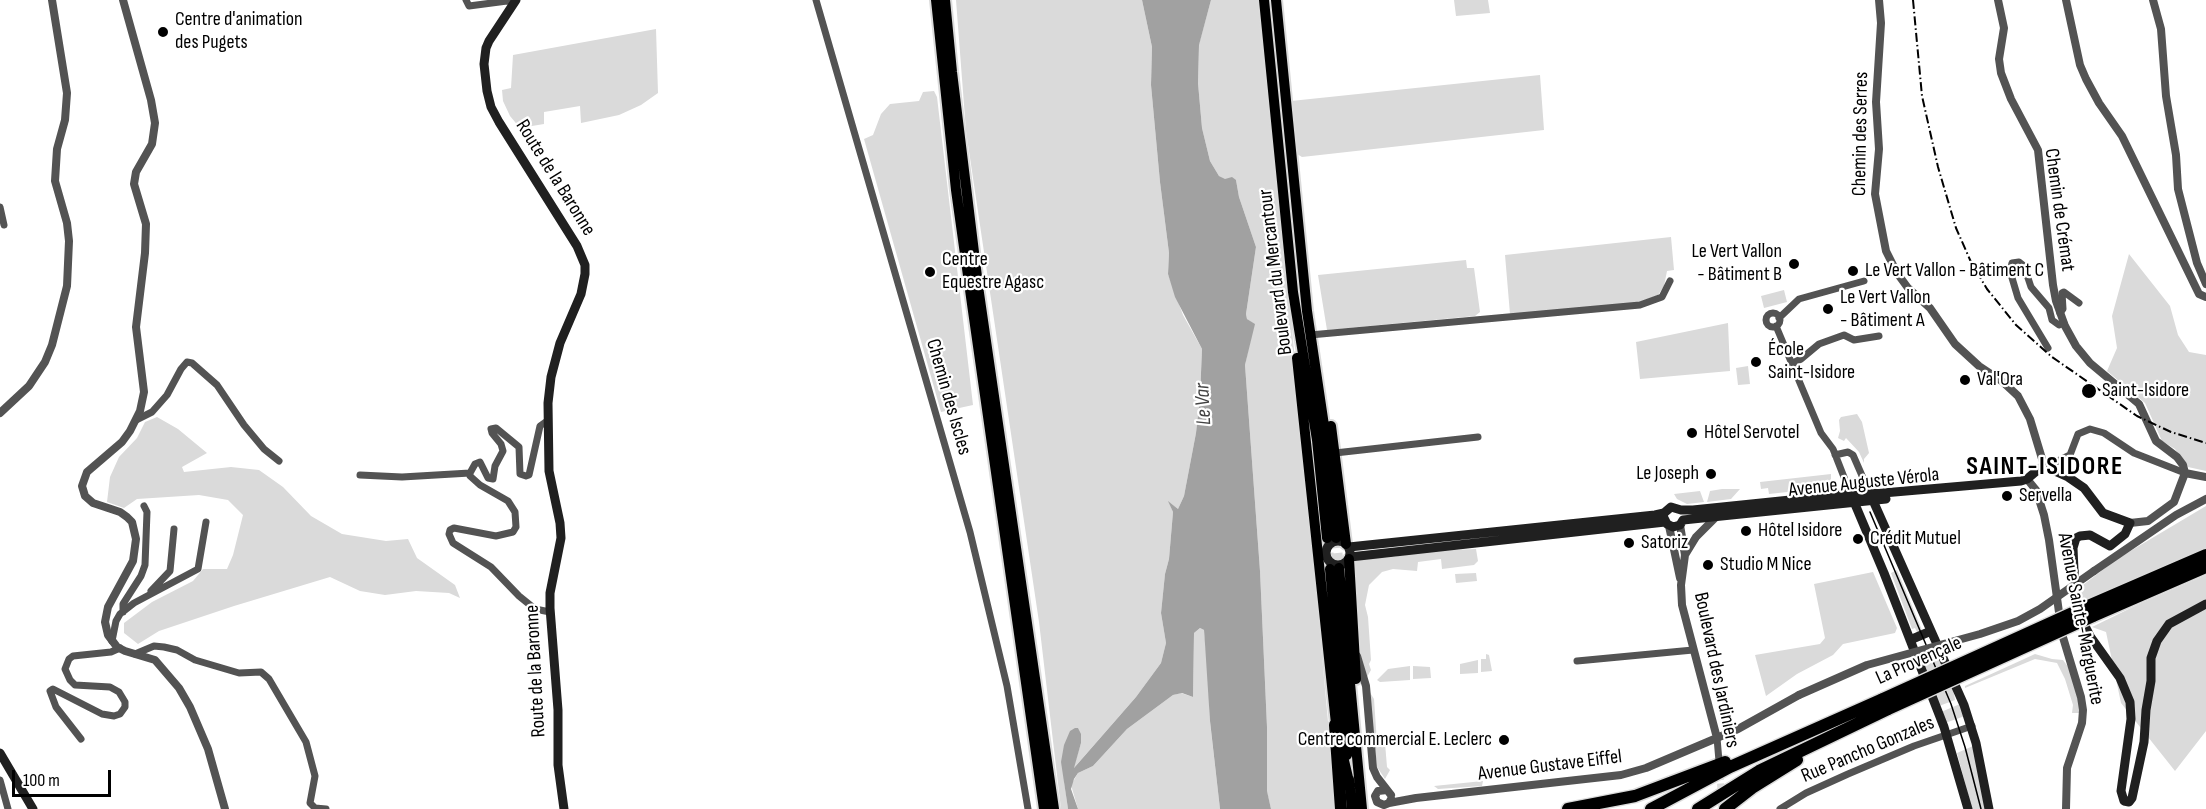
<!DOCTYPE html>
<html>
<head>
<meta charset="utf-8">
<style>
	body { margin:0 }
	#map { position:relative; width:2206px; height:809px; overflow:hidden; background:#fff; font-family:"Sofia Sans Condensed",sans-serif }
	canvas { display:block }
	.scale { position:absolute; left:12px; top:770px; width:99px; height:27px; box-sizing:border-box; border:3px solid #000; border-top:0; padding-left:8px; font-size:18px; line-height:21px; white-space:nowrap; color:#000; -webkit-text-stroke:4px #fff; paint-order:stroke }
</style>
</head>
<body>
<div id="map">
<canvas width="2206" height="809"></canvas>
<div class="scale">100 m</div>
</div>
<script>
const context = document.querySelector('canvas').getContext('2d');
context.lineJoin = 'round';
function fillPath(path, color) { context.fillStyle = color; context.fill(path, 'evenodd'); }
const shape = rows => new Path2D(rows.map(r => 'M' + r).join(''));
function trace(path, color, width, dash) { context.strokeStyle = color; context.lineWidth = width; context.lineCap = dash ? 'butt' : 'round'; context.setLineDash(dash || []); context.stroke(path); }
function label(font, color, halo, rows, align = 'center') {
  context.font = font + ' "Sofia Sans Condensed",sans-serif'; context.lineWidth = 4.5; context.setLineDash([]); context.textBaseline = 'middle'; context.strokeStyle = halo; context.fillStyle = color; for (const [text, x, y, turn = 0] of rows) {
    context.save(); context.translate(x, y); context.rotate((+turn || 0) * Math.PI / 180); context.textAlign = isNaN(turn) ? turn : align; if (halo) context.strokeText(text, 0, 0); context.fillText(text, 0, 0); context.restore();
  }
}
const green = shape([
	[956,0,1142,0,1152,47,1151,85,1160,182,1169,253,1168,274,1183,315,1202,349,1200,397,1196,433,1184,496,1178,509,1169,502,1173,512,1169,559,1165,574,1161,613,1166,643,1161,663,1136,697,1073,769,1081,743,1078,728,1064,781,1068,809,1061,809,1039,622,966,131],
	[1211,0,1259,0,1293,339,1336,809,1271,809,1267,792,1267,727,1260,571,1245,365,1254,324,1247,319,1246,314,1256,247,1239,197,1236,180,1225,180,1219,176,1210,161,1202,128,1198,83,1199,44],
	[1454,0,1488,0,1490,13,1456,16],
	[656,29,658,93,641,105,619,115,581,123,580,106,544,112,544,124,520,128,510,116,503,101,502,90,511,88,513,55],
	[1540,75,1544,130,1302,157,1297,154,1291,101],
	[934,91,937,97,973,405,941,412,864,139,873,135,881,114,890,104,919,101,923,92],
	[1671,237,1674,270,1667,271,1664,286,1658,295,1637,303,1510,314,1505,255],
	[2129,254,2170,306,2178,335,2189,352,2206,355,2206,471,2188,467,2175,449,2162,441,2145,403,2107,371,2117,348,2112,316],
	[1466,260,1467,268,1474,268,1480,312,1475,316,1327,330,1318,275],
	[1784,290,1787,302,1764,308,1761,296],
	[1728,323,1730,371,1640,379,1636,342],
	[1748,366,1750,384,1738,385,1736,368],
	[1857,414,1862,422,1869,453,1864,459,1864,463,1859,452,1846,438,1844,441,1838,438,1840,431,1839,420,1841,417],
	[157,417,178,429,207,453,182,467,184,472,231,467,259,470,283,487,311,516,342,534,386,541,408,539,417,558,455,585,460,598,449,593,416,591,385,595,360,591,330,577,234,606,159,631,138,644,124,633,124,623,152,602,193,581,203,569,227,569,233,555,243,515,228,500,199,495,137,499,124,508,107,502,110,477,119,457,137,438,145,422],
	[1831,474,1831,479,1824,488,1769,494,1768,488,1761,489,1760,482],
	[1722,489,1740,489,1731,499,1707,502,1710,491],
	[1700,491,1704,502,1687,504,1677,499,1674,494],
	[2206,506,2206,548,2080,602,2079,588,2117,559],
	[1476,549,1478,561,1474,565,1442,569,1441,559,1418,562,1417,571,1393,569,1382,572,1369,585,1365,605,1368,617,1371,660,1369,664,1371,670,1367,677,1358,646,1351,568,1356,561,1361,559,1393,557,1425,551],
	[1897,570,1922,630,1917,632,1915,628,1912,629,1891,573],
	[1873,572,1897,628,1895,633,1843,644,1833,655,1797,674,1766,696,1755,655,1820,644,1825,638,1814,584],
	[1476,573,1477,581,1456,583,1455,574],
	[2206,575,2206,731,2175,771,2121,703,2106,632,2092,627,2139,604],
	[1200,628,1204,630,1208,670,1210,722,1220,809,1078,809,1071,785,1078,773,1093,766,1127,729,1173,695,1181,693,1193,697,1194,633],
	[1935,648,1953,688,1955,700,1939,706,1918,654],
	[1486,654,1489,655,1492,671,1481,672,1481,659,1486,659],
	[2035,654,2052,659,2063,660,2069,668,2080,705,2080,713,2072,713,2073,705,2065,679,2057,663,2035,659,1965,688,1965,686],
	[1478,660,1478,673,1460,674,1460,664],
	[1410,666,1410,680,1380,682,1377,680,1388,669],
	[1413,666,1430,667,1431,678,1413,679],
	[1369,691,1374,699,1377,743,1385,743,1387,767,1390,770,1385,779,1377,767],
	[1960,704,1965,716,1945,723,1941,712],
	[1973,746,1985,809,1972,809,1957,753],
	[1483,781,1482,786,1438,789,1434,786]
]);
const water = shape([
	[1142,0,1211,0,1199,45,1198,83,1202,128,1210,161,1219,176,1225,179,1232,177,1236,180,1239,197,1256,247,1246,314,1247,319,1255,324,1245,365,1260,571,1267,727,1267,791,1271,809,1220,809,1210,721,1205,644,1204,630,1200,628,1194,633,1193,697,1182,693,1173,695,1127,729,1093,766,1078,773,1074,779,1071,789,1078,809,1068,809,1067,802,1061,762,1064,745,1070,731,1075,728,1078,728,1081,734,1081,743,1074,768,1136,697,1161,663,1166,643,1161,613,1165,574,1169,559,1173,512,1168,501,1178,509,1184,496,1196,433,1200,397,1202,349,1175,297,1168,274,1169,253,1160,182,1151,85,1152,47]
]);
const minorTunnel = shape([
	[1720,773,1722,809]
]);
const primaryTunnel = shape([
	[1327,538,1330,569],
	[1336,538,1339,568]
]);
const minor = shape([
	[466,0,469,6,507,1,515,2],
	[816,0,970,532,1007,686,1028,809],
	[0,207,4,225],
	'1766 320a7 7 0 1 1 14 0a7 7 0 1 1-14 0Z',
	[2060,313,2063,309,2062,293,2064,292,2079,303],
	[1779,318,1799,299,1864,281],
	[1776,326,1821,433,1833,449,1851,495],
	[1310,335,1640,305,1662,297,1670,281],
	[2048,348,2018,298,2010,271,2012,263,2019,262,2024,266,2031,287,2049,308,2052,320,2059,325,2064,323],
	[1791,364,1801,359,1819,344,1844,335,1854,340,1879,336],
	[136,420,152,412,167,395,181,369,187,362,192,363,217,385,244,425,264,449,279,461],
	[547,421,540,426,529,475,526,476,520,474,519,447,496,428,491,429,492,433,501,444,503,451,495,466,493,479,488,478,480,462,475,464,470,473,470,476,480,485,508,501,515,512,516,527,513,532,496,536,454,528,450,530,449,534,453,543,491,567,519,596,535,609,550,612],
	[1335,453,1478,437],
	[1835,455,1848,452,1853,455,1870,494],
	[2050,465,2070,455,2078,434,2090,429,2104,433,2134,453,2185,473],
	[360,475,402,477,470,473],
	[151,591,170,571,174,529],
	[123,612,123,604,141,576,145,565,147,512,144,506],
	[112,641,116,621,120,614,134,603,198,569,206,522],
	[135,654,154,646,164,647,177,650,195,660,239,673,261,672,269,679,306,742,315,776,310,803,315,808,326,809],
	[1577,661,1693,650],
	[1717,738,1719,761],
	[81,739,56,707,50,691,53,689,102,714,114,716,120,714,125,707,125,702,119,692,110,687,75,685,70,680,65,669,69,659,73,656,111,652,120,648],
	[0,780,8,809],
	[1780,809,1806,793,1848,774,1914,746,1972,726]
]);
const tertiary = shape([
	[123,0,151,100,155,123,152,144,136,172,134,184,146,224,145,253,136,327,144,392,140,411,130,431,122,442,87,472,82,486,85,496,93,503,120,512,127,517,132,522,136,539,133,561,108,607,105,622,108,635,117,647,125,651,155,660,179,688,190,707,208,749,225,809],
	[1879,0,1881,23,1876,102,1879,149,1875,194,1886,251,1897,273,1908,288,1930,308,1955,344,1979,366,2003,382,2018,396,2030,419,2043,462],
	[1998,0,2004,28,1999,59,2001,73,2011,99,2038,150,2053,285,2056,301,2065,326,2076,346,2090,363,2139,404,2156,441,2177,457,2183,465,2185,473],
	[2066,0,2080,65,2086,79,2099,103,2122,136,2199,294,2206,297],
	[2153,0,2161,29,2166,96,2176,155,2178,189,2197,263,2206,284],
	[0,413,29,386,45,362,52,345,67,286,69,241,67,223,55,181,57,149,65,120,67,93,52,0],
	[2185,473,2206,477],
	[2027,479,2036,490,2044,515,2049,540,2062,634,2081,697,2083,710,2082,723,2067,768,2066,809],
	[2130,523,2148,521,2174,502,2185,473],
	[1680,525,1685,555,1681,585,1682,605,1717,738],
	[1669,526,1680,578],
	[1685,555,1696,537,1716,517],
	[2094,571,2176,515,2206,499],
	[1357,656,1366,686,1373,768,1377,777,1391,795],
	[1387,790,1378,791,1375,796,1377,802,1384,805,1389,803,1391,799],
	[1389,803,1416,798,1621,775,1646,768,1738,729,1799,695]
]);
const secondary = shape([
	[516,0,489,41,486,48,484,64,487,91,491,107,499,122,577,246,585,265,585,274,581,294,560,343,551,377,548,403,549,471,560,523,561,538,550,593,550,608,558,710,558,765,564,809],
	[2050,469,2068,477,2084,488,2103,513,2130,523,2125,534,2110,546,2090,535,2080,536,2076,538,2073,548,2074,571],
	[1871,496,1964,705,1976,743,1989,809],
	[1852,497,1884,573,1944,727,1968,809],
	[1664,518,1667,524,1673,527,1680,525,1683,520],
	[1683,520,1886,499],
	'1326 553a12 12 0 1 1 24 0a12 12 0 1 1-24 0Z',
	[1349,547,1655,515,1664,513,1671,507,1681,510,1693,510,1839,495,1883,493,2021,481,2027,479,2040,468],
	[1350,557,1665,522],
	[2080,616,2090,636,2120,678,2130,702,2131,719,2121,791,2124,801,2129,802,2132,798,2144,742,2146,710,2151,681,2151,658,2157,641,2169,624,2206,604],
	[1910,640,1931,631],
	[0,753,33,809]
]);
const primary = shape([
	[1264,0,1293,292,1317,440,1327,538],
	[1276,0,1307,311,1326,439,1336,538],
	[1297,358,1337,733],
	[1331,426,1346,544],
	[1349,559,1356,679],
	[1339,568,1362,809],
	[1330,569,1347,755],
	[1341,748,1350,786],
	[1349,779,1352,809]
]);
const trunk = shape([
	[936,0,956,190,972,304,1044,809],
	[945,0,952,72,979,293,1054,809]
]);
const motorway = shape([
	[2088,606,2206,555],
	[2093,616,2206,567],
	[1335,725,1341,809],
	[1568,809,1635,796,1725,762],
	[1651,809,1730,767,1883,699],
	[1698,809,1759,771,1888,709],
	[1725,809,1752,788,1797,760]
]);
const tram = shape([
	[1870,512,1951,704,1965,747,1981,809]
]);
const rail = shape([
	[1913,0,1922,96,1938,167,1956,228,1971,262,1987,289,2016,325,2052,357,2137,416,2171,432,2206,443]
]);
const tertiaryBridge = shape([
	[1799,695,1867,665,1980,634,2018,621,2040,609,2094,571]
]);
const secondaryBridge = shape([
	[2074,571,2076,599]
]);
const motorwayBridge = shape([
	[1883,699,2088,606],
	[1888,709,2093,616]
]);
const markers = [
	[163,32,6,"#000"],
	[1794,264,6,"#000"],
	[1853,271,6,"#000"],
	[930,272,6,"#000"],
	[1828,309,6,"#000"],
	[1756,362,6,"#000"],
	[1965,380,6,"#000"],
	[2089,391,8,"#000"],
	[1692,433,6,"#000"],
	[1711,474,6,"#000"],
	[2007,496,6,"#000"],
	[1746,531,6,"#000"],
	[1858,539,6,"#000"],
	[1629,543,6,"#000"],
	[1708,565,6,"#000"],
	[1504,740,6,"#000"]
];
const poiNames = [
	["Centre d'animation",175,20],
	["des Pugets",175,43],
	["Le Vert Vallon",1782,252,"right"],
	["- Bâtiment B",1782,275,"right"],
	["Centre",942,260],
	["Equestre Agasc",942,283],
	["Le Vert Vallon - Bâtiment C",1865,271],
	["Le Vert Vallon",1840,298],
	["- Bâtiment A",1840,321],
	["École",1768,350],
	["Saint-Isidore",1768,373],
	["Val'Ora",1977,380],
	["Saint-Isidore",2102,391],
	["Hôtel Servotel",1704,433],
	["Le Joseph",1699,474,"right"],
	["Servella",2019,496],
	["Hôtel Isidore",1758,531],
	["Crédit Mutuel",1870,539],
	["Satoriz",1641,543],
	["Studio M Nice",1720,565],
	["Centre commercial E. Leclerc",1492,740,"right"]
];
const streetNames = [
	["Chemin des Serres",1861,134,-89],
	["Route de la Baronne",555,178,58],
	["Chemin de Crémat",2059,210,82],
	["Boulevard du Mercantour",1276,272,-97],
	["Chemin des Iscles",948,397,74],
	["Avenue Auguste Vérola",1864,483,-6],
	["Avenue Sainte-Marguerite",2080,619,79],
	["La Provençale",1919,661,-24],
	["Boulevard des Jardiniers",1716,670,78],
	["Route de la Baronne",536,671,-93],
	["Rue Pancho Gonzales",1868,750,-23],
	["Avenue Gustave Eiffel",1550,766,-7]
];
const waterNames = [
	["Le Var",1204,404,-93]
];
const districtNames = [
	["SAINT-ISIDORE",2045,467]
];
fillPath(green, '#dadada');
fillPath(water, '#a1a1a1');
trace(minorTunnel, '#d9d9d9', 7, [7, 3.5]);
trace(primaryTunnel, '#d9d9d9', 10, [10, 5]);
trace(primary, '#dbdbdb', 14);
trace(trunk, '#dbdbdb', 14);
trace(motorway, '#dbdbdb', 15);
trace(minor, '#535353', 7);
trace(tertiary, '#535353', 8);
trace(secondary, '#202020', 9);
trace(primary, '#000', 10);
trace(trunk, '#000', 10);
trace(motorway, '#000', 12);
trace(tram, '#000', 1.5);
trace(rail, '#000', 2, [9, 3, 1.5, 3]);
trace(motorwayBridge, '#dbdbdb', 15, []);
trace(tertiaryBridge, '#535353', 8);
trace(secondaryBridge, '#202020', 9);
trace(motorwayBridge, '#000', 12);
for (const [x, y, r, color] of markers) { const dot = new Path2D(); dot.arc(x, y, r, 0, 2 * Math.PI); context.fillStyle = color; context.fill(dot); trace(dot, '#fff', 2); }
label('20px', '#000', '#fff', poiNames, 'left');
label('20px', '#000', '#fff', streetNames);
label('italic 21px', '#424242', '#fff', waterNames);
context.letterSpacing = '1.5px';
label('bold 26px', '#000', '#fff', districtNames);
context.letterSpacing = '0px';
</script>
</body>
</html>
